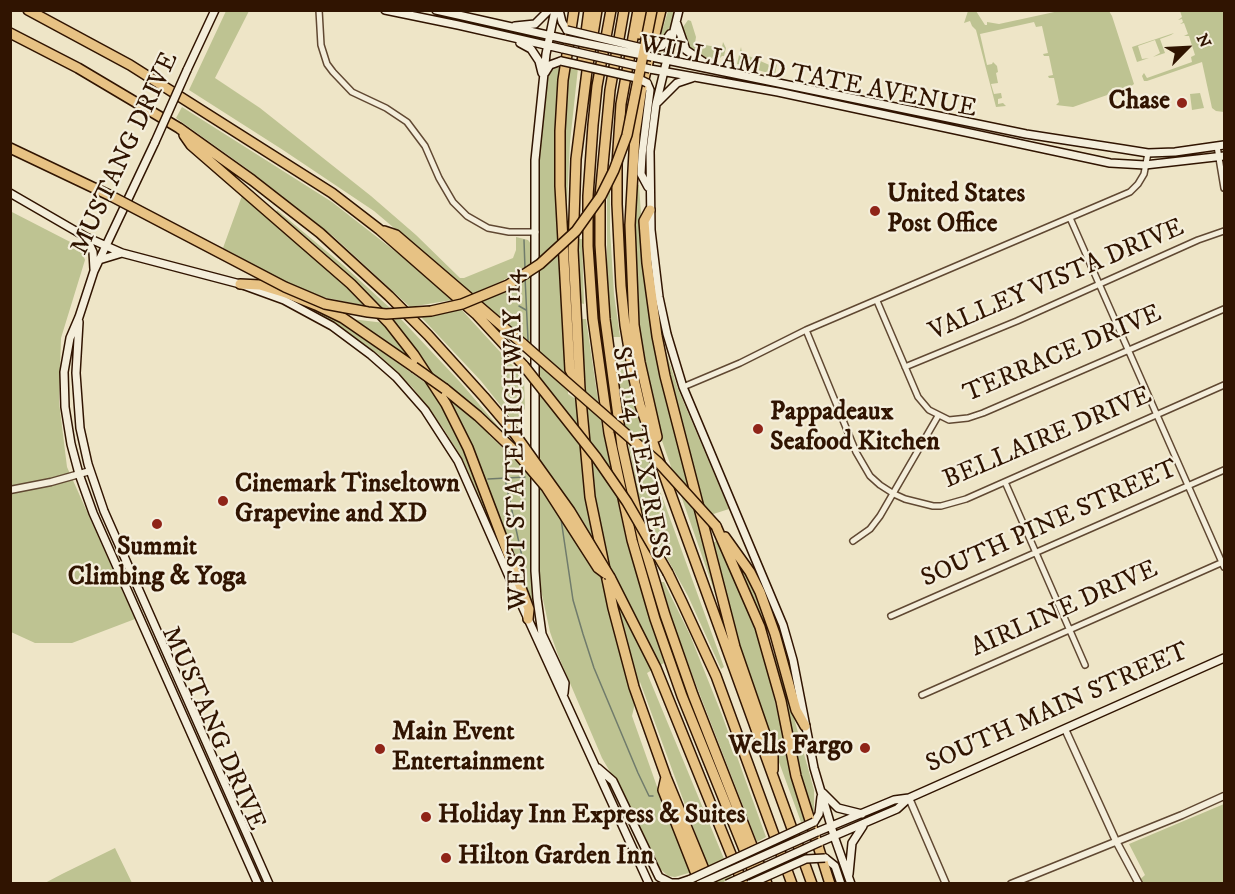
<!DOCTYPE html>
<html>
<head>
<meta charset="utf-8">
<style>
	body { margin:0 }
	#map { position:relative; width:1235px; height:894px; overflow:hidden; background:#eee5c7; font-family:"IM FELL DW Pica",serif }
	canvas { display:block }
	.frame { position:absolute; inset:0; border:12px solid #301401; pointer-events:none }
	.north { position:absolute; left:1157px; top:18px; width:60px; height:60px; -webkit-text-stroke:4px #f4eedb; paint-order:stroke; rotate:66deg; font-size:16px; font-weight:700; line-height:24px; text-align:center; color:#301401 }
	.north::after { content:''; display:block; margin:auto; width:21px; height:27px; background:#301401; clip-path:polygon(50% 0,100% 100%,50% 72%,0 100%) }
</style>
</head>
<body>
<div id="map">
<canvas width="1235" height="894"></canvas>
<div class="frame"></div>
<div class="north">N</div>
</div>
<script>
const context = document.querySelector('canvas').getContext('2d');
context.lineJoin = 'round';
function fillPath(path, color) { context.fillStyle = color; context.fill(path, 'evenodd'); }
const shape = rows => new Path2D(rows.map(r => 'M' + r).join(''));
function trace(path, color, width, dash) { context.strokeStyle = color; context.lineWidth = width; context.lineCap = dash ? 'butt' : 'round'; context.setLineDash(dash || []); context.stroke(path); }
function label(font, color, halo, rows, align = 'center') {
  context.font = font + ' "IM FELL DW Pica",serif'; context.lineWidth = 4.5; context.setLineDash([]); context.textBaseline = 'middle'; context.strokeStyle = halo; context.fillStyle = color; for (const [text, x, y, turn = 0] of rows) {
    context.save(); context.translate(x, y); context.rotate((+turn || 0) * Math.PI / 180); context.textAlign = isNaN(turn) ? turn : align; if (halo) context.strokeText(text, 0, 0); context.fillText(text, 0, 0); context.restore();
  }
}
const green = shape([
	[226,11,249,11,215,78,260,108,371,196,416,235,460,278,464,278,513,258,516,250,516,237,528,240,531,244,531,263,502,281,472,294,374,211,283,150,189,90],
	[668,11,676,11,672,23,661,42,659,41],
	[968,11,976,11,985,25,987,25,987,22,999,24,1059,11,1109,11,1112,16,1134,84,1130,87,1073,107,1056,105,1059,102,1054,78,1049,78,1048,76,1053,75,1049,56,1044,56,1043,54,1048,53,1042,26,1036,27,1034,22,980,34,987,65,992,64,993,62,997,66,998,72,996,73,998,83,991,84,994,94,1001,93,1002,98,998,99,998,104,1003,103,1006,106,996,107,976,30,972,26,970,21,964,23],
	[1180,11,1224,11,1224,112,1216,111,1212,108,1202,62,1147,81,1144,81,1142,76,1144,73,1147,78,1192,62,1191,57,1195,55,1189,36,1184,36,1188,34,1184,23,1180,24,1183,22,1182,19,1178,20,1182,17],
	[688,20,691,21,696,37,695,43,721,48,721,52,723,42,726,48,724,56,722,56,718,60,707,58,687,46,683,35,683,27],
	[1174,33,1171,35,1160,39,1165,53,1153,57,1160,53,1155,40,1138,46,1142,59,1149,58,1137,62,1132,47],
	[741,47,742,53,774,67,777,64,775,75,737,64],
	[556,65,560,65,556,144,568,394,587,406,581,319,586,319,602,427,626,540,664,663,647,673,734,883,716,883,707,865,640,682,632,716,666,812,692,872,675,877,668,876,655,864,616,782,602,758,558,655,550,632,541,590,538,547,540,455,538,337,539,149,545,88,547,79],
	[568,66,578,68,570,142,567,202,565,202,564,143],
	[1200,93,1204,108,1192,110,1190,94],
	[182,107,332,202,405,259,452,300,410,307,334,237,246,168,176,118],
	[637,184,639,185,645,272,719,598,717,599,661,438,650,397,639,336,634,263],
	[610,190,610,229,614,294,620,337,612,337,607,285,607,195],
	[243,193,367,306,317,296,289,284,223,248],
	[277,210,343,265,390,308,380,308,276,213],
	[10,211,80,247,85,260,61,338,59,402,67,467,135,619,72,643,35,643,11,632],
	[579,239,582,239,584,304,580,303],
	[531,276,531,344,481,302],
	[460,308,524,378,525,408,517,426,481,381,421,317],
	[312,309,340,322,434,389,469,458,492,519,489,520,463,460,443,428,413,388,379,355,338,325],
	[390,318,400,318,460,382,503,432,501,434,434,377],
	[351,319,385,323,419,366],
	[664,346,678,389,729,509,704,517,662,347],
	[623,354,634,403,655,477,724,667,721,669,688,596,642,513,623,417,614,355],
	[452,399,490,433,489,435,515,459,531,477,532,578,537,622,481,468,449,400],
	[716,541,731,568,756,625,804,821,801,822,748,678,713,543],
	[738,560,763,608,768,622,763,624,736,561],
	[661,582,664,582,690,635,722,715,766,837,757,842,695,682,674,625],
	[776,653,814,790,814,811,810,811,798,763,774,655],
	[1224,804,1224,883,1136,883,1145,875,1129,844],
	[115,848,132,883,45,883,62,874]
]);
const stream = shape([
	[524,240,525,269],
	[525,277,528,340],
	[519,306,526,310],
	[488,479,525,477],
	[505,479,525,570],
	[561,519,573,600,583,634,594,668,638,773,649,796,653,796]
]);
const minor = shape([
	[319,10,321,45,327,64,333,72,352,92,386,108,407,122,425,146,439,178,453,202,467,216,488,228,509,232,536,232],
	[1217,146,1224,188],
	[1070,218,1224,567],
	[877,301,918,397,929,410,949,420,968,418,983,413,1224,309],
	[806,330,856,452,870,476,880,485,894,494,905,499,933,506,941,506,966,499,1224,385],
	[905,367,1017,321,1198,240,1224,231],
	[683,387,740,363,806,330,1130,192,1138,184,1144,174,1148,153],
	[1005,482,1085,665],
	[853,541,870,529,880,516,938,416],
	[891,616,1224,470],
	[922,695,1223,562]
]);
const tertiary = shape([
	[10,490,51,482,90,471],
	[1065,729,1116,841,1139,884],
	[909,798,946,884],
	[1011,884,1182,815,1224,796]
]);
const secondary = shape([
	[385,10,458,25,563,49],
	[436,10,565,39],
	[559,10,562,22,567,30],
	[679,10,656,104,650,151,651,230,659,297,667,334,683,387,783,625,793,660,814,768,834,836,851,884],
	[677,24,686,50,708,65],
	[515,26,535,24,549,10],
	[520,43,531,49,539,61,542,73],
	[652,48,662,46,670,34],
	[652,57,1026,134,1123,149,1148,153,1175,152,1224,145],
	[650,69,778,92,1110,163,1145,165,1224,156],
	[187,70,215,10],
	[545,73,550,65,561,61],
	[647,83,650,90,642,155,641,174,648,187],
	[658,102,677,83,692,78],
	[155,142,94,271,79,317,70,338,64,372,65,407,71,444,79,474,93,513,258,884],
	[10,193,86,237,122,253,240,284,284,300,332,326,371,355,396,377,425,410,458,461,518,597,649,884],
	[86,237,93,252,94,269],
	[99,260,122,253],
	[79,322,76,373,80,428,88,464,104,511,269,884],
	[535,461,535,160,546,54,555,10],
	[535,472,535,571,537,598,542,634,565,683,564,693],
	[598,768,613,781,659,877,671,883,679,883,691,879],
	[823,793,838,808,862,814],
	[814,822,819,814,821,797],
	[817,832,894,800,909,798,1224,658],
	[820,842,897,809,909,798],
	[825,858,835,866,841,884],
	[849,874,852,843,863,826]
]);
const motorway = shape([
	[28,10,130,65,332,193,380,230,476,314,524,366],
	[574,10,563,80,560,131,560,186,570,370,579,387],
	[597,10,587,71,576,159,573,250,580,389,590,497,613,608,634,687,666,777,710,884],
	[611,10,597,86,593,125,588,196,588,246,593,319,609,433,632,540,655,619,682,696,758,884],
	[624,10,610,90,600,197,600,245,605,319,622,446,643,542,665,615,693,695,767,884],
	[638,10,621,104,617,165,617,204,621,286,625,325,634,379,640,405,668,486,812,884],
	[10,33,78,68,179,128,252,180,320,233,389,296,428,335,484,397,512,430],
	[639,34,645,10],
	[582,62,589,10],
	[184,135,191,145,351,284,389,323,414,355,446,404,468,448,529,609,528,619],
	[10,148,111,196],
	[650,210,644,221,647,263,657,336,665,376,735,647,773,757,773,770],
	[384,231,396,235,523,344],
	[240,284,260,285,286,293,316,305,343,318,414,367],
	[445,389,478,416,517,453],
	[657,437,640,362,634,325,630,225,635,134,642,87,661,10],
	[716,526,760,627,781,701,796,776,830,884],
	[725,537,750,572,760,592,775,634,796,710,805,726],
	[668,573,682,602,716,676,792,884],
	[610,577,656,668,743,884],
	[666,777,663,790,700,884]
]);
const secondaryBridge = shape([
	[567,30,642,48,652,48],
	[565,39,652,57],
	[563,49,650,69],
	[561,61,637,78,647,83],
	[155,142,187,70],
	[691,879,814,822],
	[700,884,817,832],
	[727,884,820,842],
	[750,884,806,859,825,858]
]);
const motorwayBridge = shape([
	[111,196,285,287,325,304,368,312,386,314,431,311,462,304,508,285,540,264,576,231,601,196,614,170,627,135,652,10],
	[523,344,659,463,716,526],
	[524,366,596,457,627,502,668,573],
	[414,367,445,389],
	[512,430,570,511,610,577],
	[517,453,546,487,598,568,606,574]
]);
const markers = [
	[1182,103,6,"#8f2418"],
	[875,211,6,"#8f2418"],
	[758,429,6,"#8f2418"],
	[223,501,6,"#8f2418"],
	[157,524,6,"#8f2418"],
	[865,748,6,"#8f2418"],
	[380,749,6,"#8f2418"],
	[426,817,6,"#8f2418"],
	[446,858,6,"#8f2418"]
];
const streetNames = [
	["WILLIAM D TATE AVENUE",808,78,11],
	["MUSTANG DRIVE",126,154,-65],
	["VALLEY VISTA DRIVE",1057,281,-23],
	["TERRACE DRIVE",1063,355,-23],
	["BELLAIRE DRIVE",1048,439,-23],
	["WEST STATE HIGHWAY 114",517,440,-91],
	["SH 114 TEXPRESS",639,453,79],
	["SOUTH PINE STREET",1050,525,-24],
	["AIRLINE DRIVE",1065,610,-24],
	["SOUTH MAIN STREET",1058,709,-24],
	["MUSTANG DRIVE",212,729,66]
];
const poiNames = [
	["Chase",1170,103,"right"],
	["United States",887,196],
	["Post Office",887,226],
	["Pappadeaux",770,414],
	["Seafood Kitchen",770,444],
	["Cinemark Tinseltown",235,486],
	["Grapevine and XD",235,516],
	["Summit",157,549,"center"],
	["Climbing & Yoga",157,579,"center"],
	["Main Event",392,734],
	["Entertainment",392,764],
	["Wells Fargo",853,748,"right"],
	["Holiday Inn Express & Suites",438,817],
	["Hilton Garden Inn",458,858]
];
fillPath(green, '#bec392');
trace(stream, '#707b6b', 1.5);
trace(minor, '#604832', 8);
trace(tertiary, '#604832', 9);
trace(secondary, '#301401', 10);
trace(motorway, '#301401', 12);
trace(minor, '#f4eedb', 5);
trace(tertiary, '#f4eedb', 6);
trace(secondary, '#f4eedb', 7);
trace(motorway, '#e7c284', 9);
trace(secondaryBridge, '#301401', 10, []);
trace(motorwayBridge, '#301401', 12, []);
trace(secondaryBridge, '#f4eedb', 7);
trace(motorwayBridge, '#e7c284', 9);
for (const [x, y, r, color] of markers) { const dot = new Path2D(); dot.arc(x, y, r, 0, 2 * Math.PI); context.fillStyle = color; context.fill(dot); trace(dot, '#f4eedb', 2); }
label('26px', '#301401', '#f4eedb', streetNames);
label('bold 26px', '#301401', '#f4eedb', poiNames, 'left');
</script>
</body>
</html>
